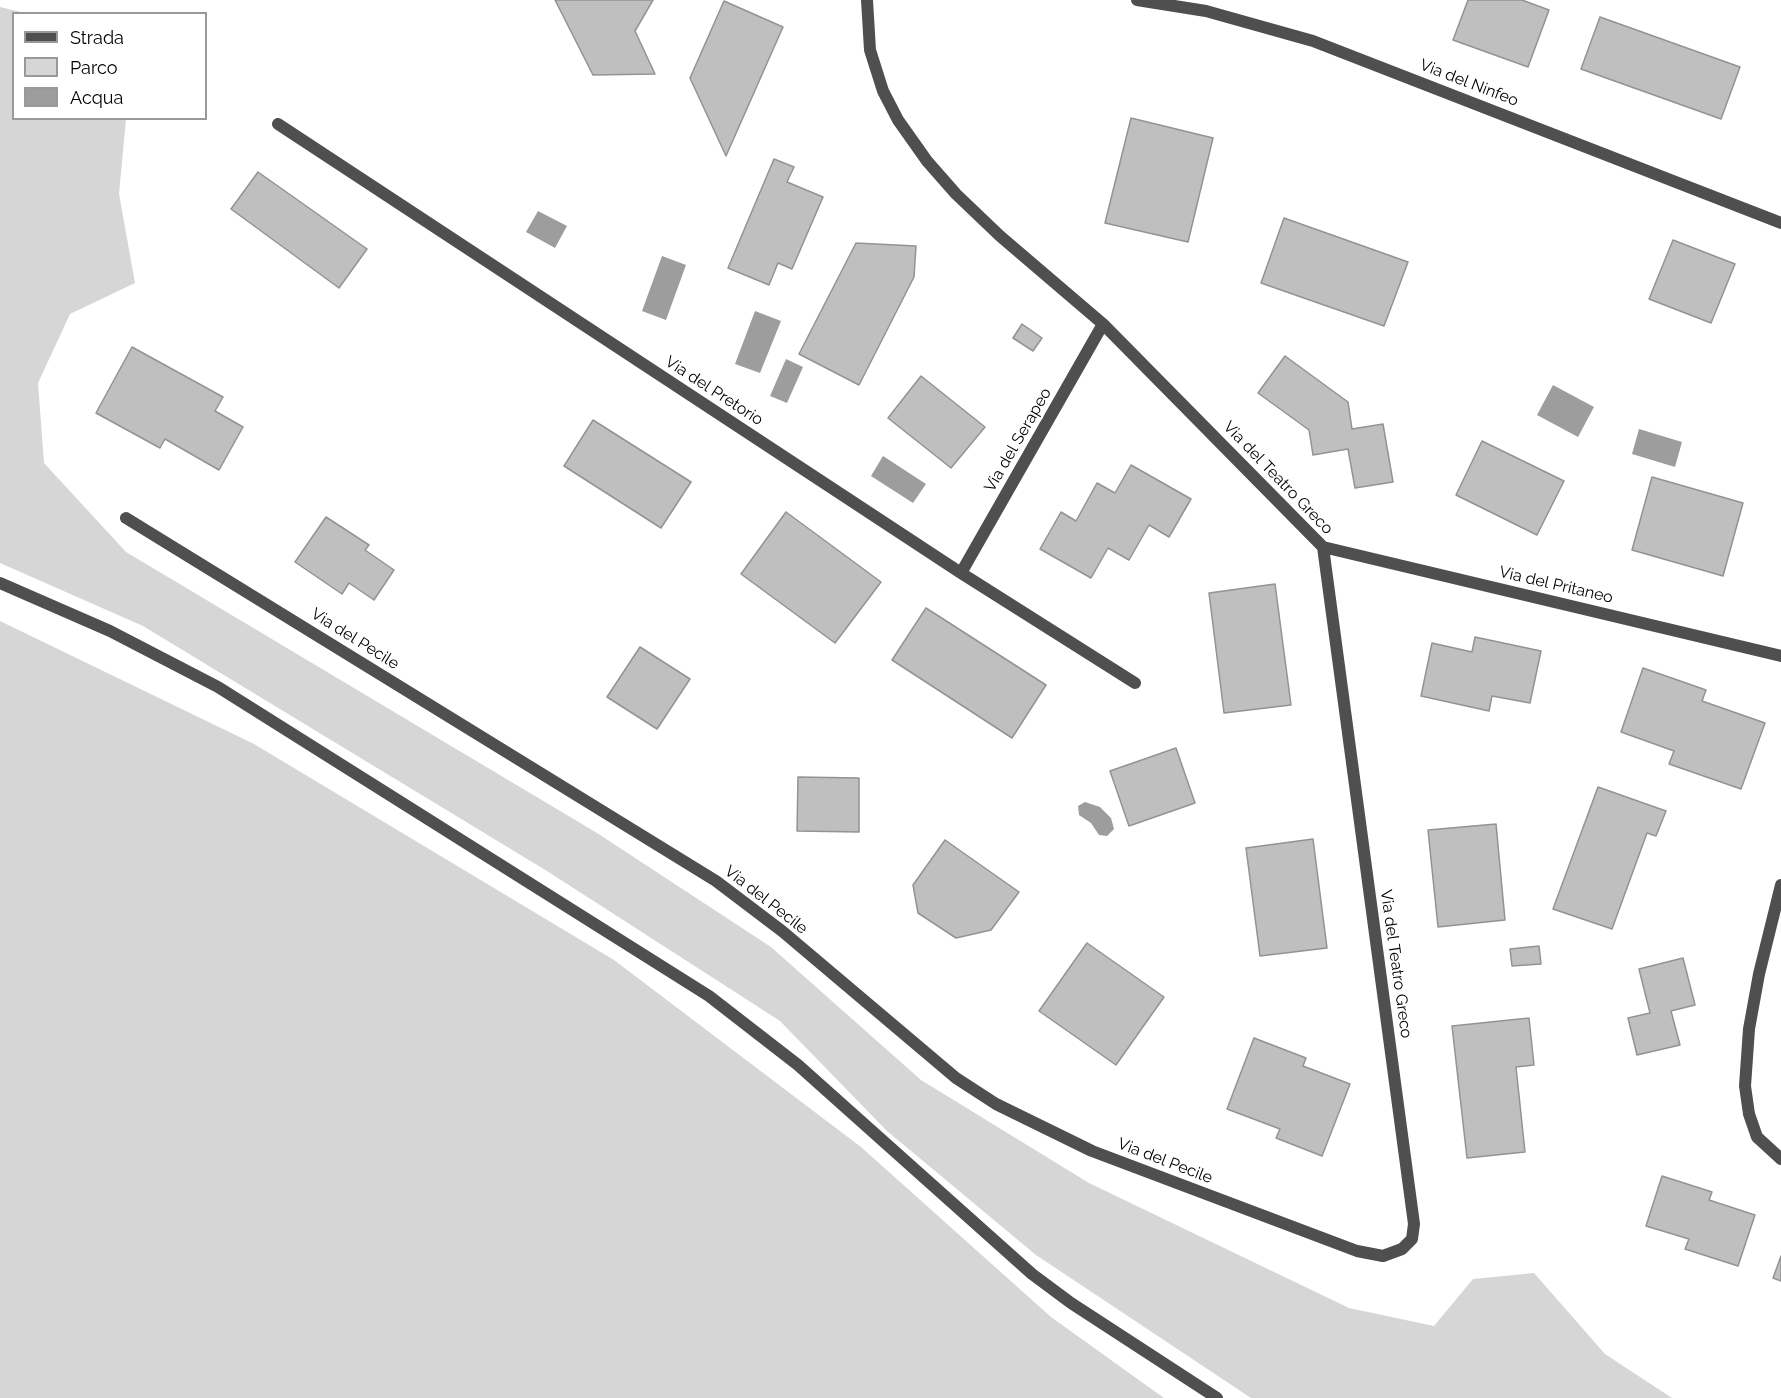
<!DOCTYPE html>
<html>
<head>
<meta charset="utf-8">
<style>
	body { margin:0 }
	#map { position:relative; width:1781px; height:1398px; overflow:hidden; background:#fff; font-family:Raleway,sans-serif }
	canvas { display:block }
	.legend { position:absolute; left:12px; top:12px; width:195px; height:108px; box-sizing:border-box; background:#fff; border:2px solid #999; margin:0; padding:8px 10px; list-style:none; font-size:18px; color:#000 }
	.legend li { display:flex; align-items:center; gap:12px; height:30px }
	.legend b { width:30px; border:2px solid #999 }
</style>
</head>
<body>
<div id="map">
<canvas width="1781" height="1398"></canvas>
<ul class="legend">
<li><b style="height:8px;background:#4f4f4f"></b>Strada</li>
<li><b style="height:16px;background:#d6d6d6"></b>Parco</li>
<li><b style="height:16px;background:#9d9d9d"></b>Acqua</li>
</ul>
</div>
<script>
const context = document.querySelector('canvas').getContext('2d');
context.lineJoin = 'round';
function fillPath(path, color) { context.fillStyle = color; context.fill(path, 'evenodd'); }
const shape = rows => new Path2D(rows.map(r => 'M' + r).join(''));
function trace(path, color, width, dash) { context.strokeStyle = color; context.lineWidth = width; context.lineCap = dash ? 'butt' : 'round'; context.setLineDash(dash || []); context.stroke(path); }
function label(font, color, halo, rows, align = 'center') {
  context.font = font + ' Raleway,sans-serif'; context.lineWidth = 4.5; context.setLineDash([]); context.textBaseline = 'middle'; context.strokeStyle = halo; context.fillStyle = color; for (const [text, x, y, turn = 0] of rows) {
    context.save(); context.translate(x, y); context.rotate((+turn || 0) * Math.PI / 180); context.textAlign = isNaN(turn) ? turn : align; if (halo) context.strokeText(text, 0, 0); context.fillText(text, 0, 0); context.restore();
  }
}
const green = shape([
	[0,7,25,13,14,14,14,118,126,119,119,194,135,283,70,314,38,383,44,463,126,552,597,833,771,947,921,1080,1089,1183,1349,1308,1434,1326,1473,1279,1534,1273,1605,1354,1672,1398,1251,1398,1036,1255,887,1131,780,1021,547,871,143,626,0,563],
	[0,621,254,744,614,960,861,1147,1051,1317,1164,1398,0,1398]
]);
const water = shape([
	[538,211,567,226,555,248,526,232],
	[662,256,686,265,666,320,642,311],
	[755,311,781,321,760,373,735,364],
	[786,359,803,367,787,403,770,396],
	[1553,385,1594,407,1578,437,1537,415],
	[1639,429,1682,442,1675,467,1632,454],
	[883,456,926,484,913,503,871,476],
	[1085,802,1100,807,1111,818,1114,829,1107,836,1099,835,1091,823,1079,815,1078,806]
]);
const building = shape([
	[555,0,653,0,635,31,655,74,593,75,555,0],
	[1468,0,1522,0,1549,10,1528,67,1453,40,1468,0],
	[724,1,783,27,726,156,690,78,724,1],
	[1600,17,1740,67,1721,119,1581,69,1600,17],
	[1131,118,1213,138,1188,242,1105,223,1131,118],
	[774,159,794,167,787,182,823,197,792,269,778,263,769,285,728,268,774,159],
	[258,172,367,249,339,288,231,209,258,172],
	[1284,218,1408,262,1384,326,1261,283,1284,218],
	[1673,240,1735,264,1711,323,1649,299,1673,240],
	[856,243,916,246,914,277,859,385,799,354,856,243],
	[1022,324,1042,338,1033,351,1013,338,1022,324],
	[132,347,223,397,215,411,243,427,219,470,165,439,160,448,96,413,132,347],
	[1285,356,1348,402,1352,429,1383,424,1393,482,1355,488,1348,449,1313,455,1309,430,1258,393,1285,356],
	[921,376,985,427,951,468,888,418,921,376],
	[593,420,691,482,661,528,564,466,593,420],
	[1482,441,1564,481,1537,535,1456,495,1482,441],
	[1131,465,1191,499,1169,537,1149,525,1129,560,1108,548,1091,578,1040,549,1061,512,1076,521,1097,483,1115,493,1131,465],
	[1652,477,1743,503,1723,576,1632,550,1652,477],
	[786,512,881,582,835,643,741,574,786,512],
	[326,517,369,545,365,550,394,570,374,600,349,583,342,594,295,562,326,517],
	[1275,584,1291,705,1224,713,1209,593,1275,584],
	[926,608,1046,685,1012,738,892,660,926,608],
	[1475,637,1541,651,1530,703,1492,696,1489,711,1421,696,1432,643,1472,652,1475,637],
	[640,647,690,679,657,729,607,697,640,647],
	[1643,668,1706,690,1702,701,1765,723,1741,789,1669,764,1674,751,1621,732,1643,668],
	[1176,748,1195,803,1129,826,1110,771,1176,748],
	[798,777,859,778,859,832,797,831,798,777],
	[1598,787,1666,811,1656,836,1647,833,1612,929,1553,909,1598,787],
	[1496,824,1505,920,1438,927,1428,830,1496,824],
	[1313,839,1327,948,1260,956,1246,848,1313,839],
	[945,840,1019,892,991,930,956,938,918,913,913,885,945,840],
	[1087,943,1164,997,1116,1065,1039,1011,1087,943],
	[1539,946,1541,964,1512,966,1510,949,1539,946],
	[1683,958,1695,1005,1671,1011,1680,1045,1637,1055,1628,1018,1650,1013,1639,969,1683,958],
	[1529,1018,1534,1065,1516,1067,1525,1152,1467,1158,1452,1026,1529,1018],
	[1254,1038,1306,1058,1303,1066,1350,1084,1322,1156,1276,1138,1280,1129,1227,1109,1254,1038],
	[1662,1176,1712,1192,1709,1200,1755,1215,1738,1266,1685,1249,1689,1239,1646,1226,1662,1176],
	[1781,1256,1781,1281,1773,1278,1781,1256]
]);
const minor = shape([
	[1137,0,1206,11,1313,41,1781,223],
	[278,124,961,573,1135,683],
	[126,518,716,881,782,931,956,1078,996,1104,1092,1151,1357,1251,1383,1256,1402,1249,1412,1239,1414,1224,1323,547,1103,324,1000,236,956,194,927,161,898,120,883,91,870,50,867,0],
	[1323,547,1781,656],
	[961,573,1103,324],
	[0,583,110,631,218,687,709,996,798,1065,1032,1274,1071,1303,1217,1398],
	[1781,885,1759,974,1749,1029,1745,1086,1749,1114,1757,1137,1781,1159]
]);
const streetNames = [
	["Via del Ninfeo",1469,83,21],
	["Via del Pretorio",714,391,33],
	["Via del Serapeo",1018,440,-60],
	["Via del Teatro Greco",1278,478,46],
	["Via del Pritaneo",1556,585,13],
	["Via del Pecile",355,639,32],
	["Via del Pecile",766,900,38],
	["Via del Teatro Greco",1396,964,82],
	["Via del Pecile",1165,1161,21]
];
fillPath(green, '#d6d6d6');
fillPath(water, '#9d9d9d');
fillPath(building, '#bfbfbf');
trace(building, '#939393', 1.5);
trace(minor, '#4f4f4f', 12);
label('16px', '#000', '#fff', streetNames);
</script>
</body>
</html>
